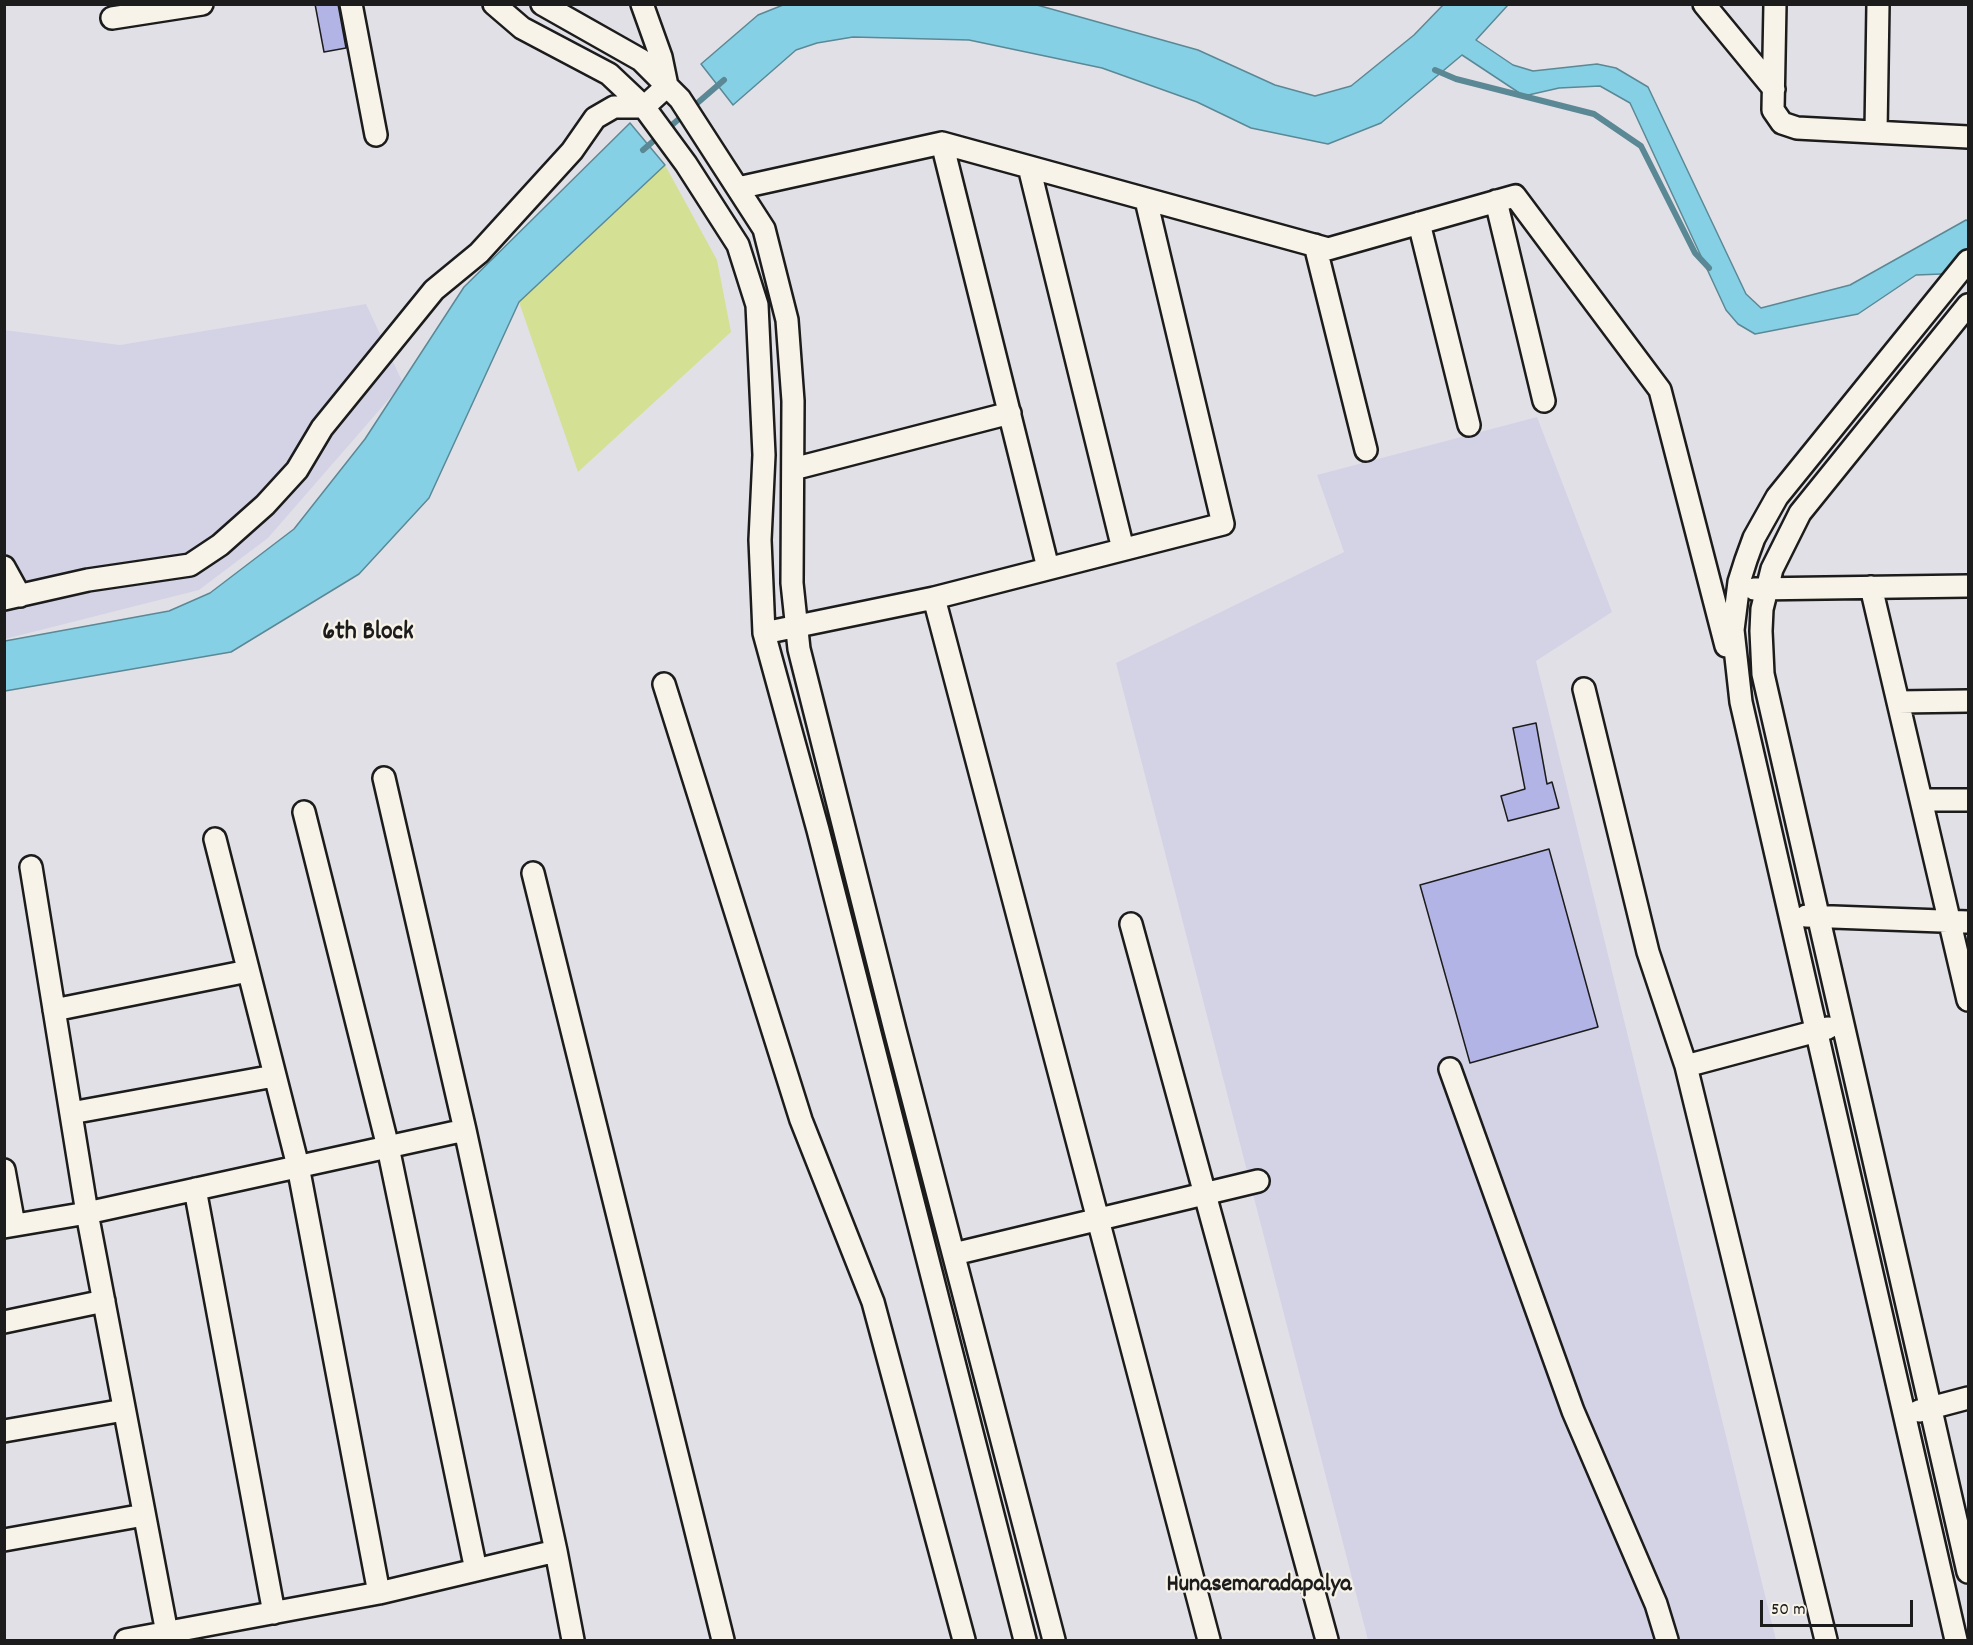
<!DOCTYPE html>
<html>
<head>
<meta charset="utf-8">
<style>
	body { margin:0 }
	#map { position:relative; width:1973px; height:1645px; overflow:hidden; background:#e2e0e7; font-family:Dekko,sans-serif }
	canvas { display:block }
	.frame { position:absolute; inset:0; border:6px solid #1c1c1c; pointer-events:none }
	.scale { position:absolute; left:1760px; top:1600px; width:153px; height:27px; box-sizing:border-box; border:3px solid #1c1c1c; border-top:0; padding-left:8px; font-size:18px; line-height:21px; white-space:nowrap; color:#1c1c1c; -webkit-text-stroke:4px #f7f3e8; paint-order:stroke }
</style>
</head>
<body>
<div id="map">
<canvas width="1973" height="1645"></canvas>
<div class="frame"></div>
<div class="scale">50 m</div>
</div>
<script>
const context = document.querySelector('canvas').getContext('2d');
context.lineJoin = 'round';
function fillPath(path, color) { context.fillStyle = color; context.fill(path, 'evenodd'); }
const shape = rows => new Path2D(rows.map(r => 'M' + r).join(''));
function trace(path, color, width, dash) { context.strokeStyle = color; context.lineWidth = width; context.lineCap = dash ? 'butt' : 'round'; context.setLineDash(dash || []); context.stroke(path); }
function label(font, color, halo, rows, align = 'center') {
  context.font = font + ' Dekko,sans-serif'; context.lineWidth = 4.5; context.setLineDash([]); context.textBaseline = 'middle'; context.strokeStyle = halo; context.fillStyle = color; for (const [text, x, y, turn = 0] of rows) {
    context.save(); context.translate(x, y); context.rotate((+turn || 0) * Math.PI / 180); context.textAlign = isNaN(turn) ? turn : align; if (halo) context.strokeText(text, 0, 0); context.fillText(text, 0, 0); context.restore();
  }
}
const built = shape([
	[366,304,403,383,268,538,199,590,5,639,4,330,120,345],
	[1537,417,1612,612,1536,661,1776,1640,1368,1640,1116,663,1344,552,1317,475]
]);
const green = shape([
	[665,165,717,260,731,332,578,472,519,302]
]);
const water = shape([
	[783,5,1037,5,1198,50,1275,85,1315,96,1351,86,1414,35,1443,5,1508,5,1476,40,1513,65,1533,71,1597,64,1616,68,1648,87,1746,294,1761,308,1850,285,1966,220,1968,221,1968,273,1916,275,1858,314,1755,334,1738,324,1726,310,1630,103,1600,86,1559,88,1524,96,1462,55,1381,123,1328,144,1251,128,1197,102,1102,68,969,40,853,37,817,43,796,50,733,105,701,64,758,15,783,5],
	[630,123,665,165,519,302,429,498,359,574,231,652,5,691,5,641,169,611,210,593,294,529,365,439,464,287,630,123]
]);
const stream = shape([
	[1435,70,1456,79,1594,114,1641,146,1695,253,1709,268],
	[643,150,724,80]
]);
const building = shape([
	[315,4,338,4,346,48,324,52,315,4],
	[1536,723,1547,784,1552,782,1559,808,1508,821,1501,796,1525,789,1513,728,1536,723],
	[1549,849,1598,1027,1470,1063,1420,885,1549,849]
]);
const minor = shape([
	[351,4,376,135],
	[494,4,522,28,609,74,644,107,686,164,738,245,757,305,764,455,760,540,764,633,818,830,1025,1640],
	[542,4,641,60,680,99,764,229,787,320,793,401,792,583,799,649,895,1030,1054,1640],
	[1704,4,1774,89],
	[1775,4,1773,110,1782,123,1797,128,1968,137],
	[112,18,202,4],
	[1876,132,1878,4],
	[942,143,1048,568],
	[1029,167,1123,549],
	[738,188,942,143,1328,249,1515,196,1660,390,1726,646],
	[1496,201,1544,401],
	[1419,223,1469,425],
	[1315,245,1366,450],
	[1968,305,1800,513,1772,569,1762,609,1761,631,1763,674,1768,696,1968,1572],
	[793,469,1010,413],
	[4,567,20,596],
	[1871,587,1968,1000],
	[1754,589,1968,586],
	[934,598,1209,1640],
	[4,599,88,580,190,565,220,545,265,505,297,470,322,428,434,290,479,253,572,151,595,118,614,107,644,107,667,86,661,57,642,4],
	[764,633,934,598,1223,524,1146,200],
	[664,684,801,1120,873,1302,964,1640],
	[1584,689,1648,952,1686,1066,1826,1640],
	[1898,702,1968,701],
	[384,778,465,1130,556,1551,573,1640],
	[1922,800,1968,800],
	[304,812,388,1147,476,1570],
	[215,839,298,1166,379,1593],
	[31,867,87,1213,167,1633],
	[533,873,723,1640],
	[1806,916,1968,922],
	[1131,924,1327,1640],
	[54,1010,248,971],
	[1686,1066,1828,1028],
	[1450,1069,1573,1411,1656,1604,1667,1640],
	[71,1113,274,1076],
	[4,1170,14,1225],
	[195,1189,274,1613],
	[4,1227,87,1213,465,1130],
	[954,1254,1258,1181],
	[4,1322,104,1301],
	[1919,1411,1968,1398],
	[4,1431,124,1410],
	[4,1540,144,1515],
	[126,1640,379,1593,556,1551],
	[1956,1640,1741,702,1733,630,1739,582,1746,560,1754,538,1777,497,1968,261]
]);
const neighbourhoodNames = [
	["Hunasemaradapalya",1259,1587]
];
const quarterNames = [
	["6th Block",368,634]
];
fillPath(built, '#d4d3e6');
fillPath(green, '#d4e093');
fillPath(water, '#85d0e5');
trace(water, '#5b8895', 1.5);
trace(stream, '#5b8895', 6);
fillPath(building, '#b2b4e5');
trace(building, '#1c1c1c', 1.5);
trace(minor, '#1c1c1c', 26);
trace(minor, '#f7f3e8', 21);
label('bold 24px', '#1c1c1c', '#f7f3e8', neighbourhoodNames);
label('bold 26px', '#1c1c1c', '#f7f3e8', quarterNames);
</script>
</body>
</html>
